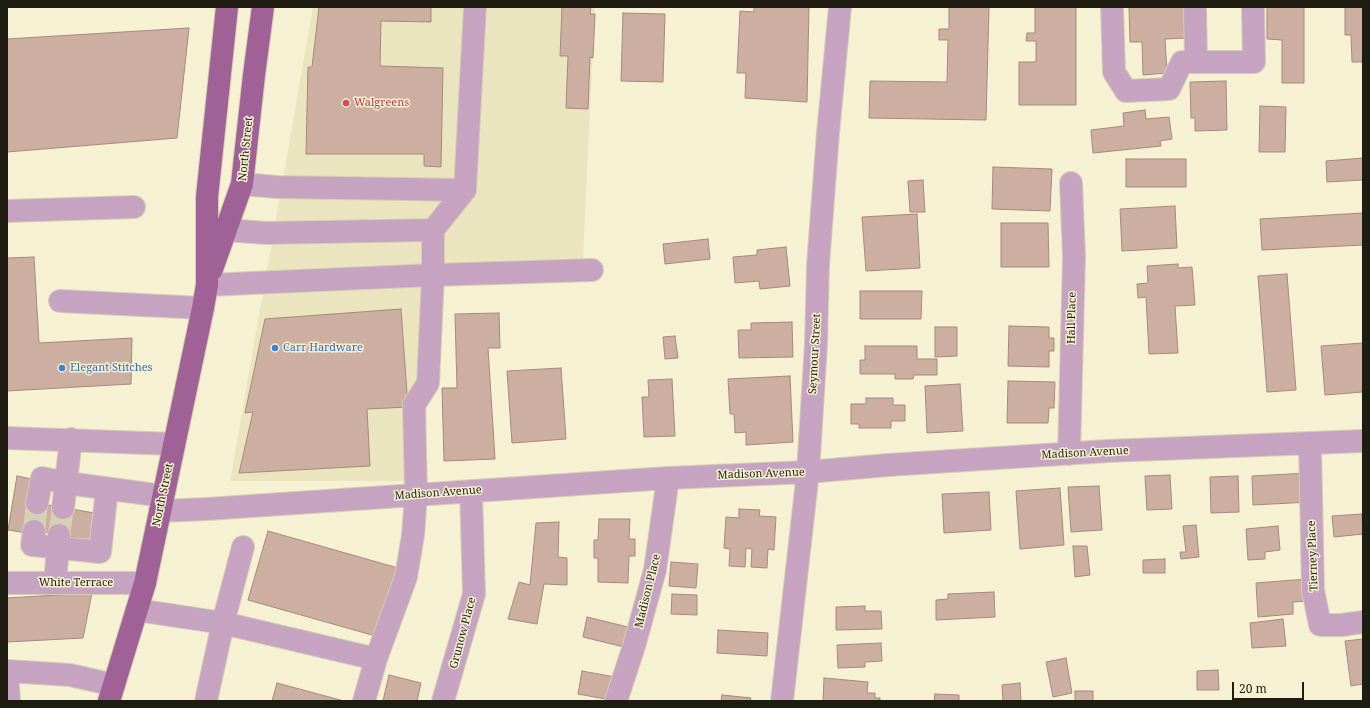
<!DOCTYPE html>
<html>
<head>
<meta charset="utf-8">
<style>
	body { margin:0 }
	#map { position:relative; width:1370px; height:708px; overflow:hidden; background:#f6f1d3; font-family:"Noto Serif",serif }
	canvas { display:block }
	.frame { position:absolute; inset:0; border:8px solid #1f1d12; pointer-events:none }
	.scale { position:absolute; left:1232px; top:682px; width:72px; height:18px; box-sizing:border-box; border:2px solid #1f1d12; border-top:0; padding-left:5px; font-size:12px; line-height:14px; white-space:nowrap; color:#1f1d12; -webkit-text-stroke:3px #f6f1d3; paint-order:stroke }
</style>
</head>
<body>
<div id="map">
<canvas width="1370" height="708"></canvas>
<div class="frame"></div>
<div class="scale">20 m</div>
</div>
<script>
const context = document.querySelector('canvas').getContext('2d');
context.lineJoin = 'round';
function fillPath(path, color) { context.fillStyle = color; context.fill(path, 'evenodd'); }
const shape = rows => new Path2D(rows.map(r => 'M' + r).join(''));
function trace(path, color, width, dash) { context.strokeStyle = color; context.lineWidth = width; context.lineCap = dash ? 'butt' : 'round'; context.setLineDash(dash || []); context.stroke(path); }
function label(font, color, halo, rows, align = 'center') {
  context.font = font + ' "Noto Serif",serif'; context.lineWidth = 3; context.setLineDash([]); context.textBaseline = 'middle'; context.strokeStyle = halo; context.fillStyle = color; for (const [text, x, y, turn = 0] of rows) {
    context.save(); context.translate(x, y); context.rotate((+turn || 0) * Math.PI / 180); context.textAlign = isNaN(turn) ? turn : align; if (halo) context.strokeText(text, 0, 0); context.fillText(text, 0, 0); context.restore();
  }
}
const built = shape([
	[313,7,595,7,582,279,432,281,424,481,230,481]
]);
const building = shape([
	[319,7,431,7,431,22,381,21,380,66,443,68,441,167,424,166,424,154,306,154,308,67,312,67,319,7],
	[562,7,591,7,590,14,595,14,593,58,590,57,588,109,566,108,568,56,560,56,562,7],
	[754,7,809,7,807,102,745,98,746,73,737,73,740,11,754,12,754,7],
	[949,7,989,7,986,120,869,118,870,81,947,82,948,40,939,40,939,29,949,29,949,7],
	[1035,7,1076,7,1076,105,1019,105,1019,62,1036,62,1036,41,1026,41,1027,33,1035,33,1035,7],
	[1129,7,1185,7,1187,38,1165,39,1167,73,1143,75,1142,42,1130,42,1129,7],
	[1267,7,1304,7,1304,83,1282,83,1282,40,1267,39,1267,7],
	[1345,7,1363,7,1363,62,1352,62,1351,35,1345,35,1345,7],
	[623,13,665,14,663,82,621,81,623,13],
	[189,28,177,138,7,152,7,39,189,28],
	[1226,81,1227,130,1195,131,1195,118,1191,118,1190,82,1226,81],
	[1260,106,1286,107,1285,152,1259,152,1260,106],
	[1145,110,1146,119,1169,117,1172,139,1160,141,1161,146,1093,153,1091,130,1124,126,1123,113,1145,110],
	[1363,158,1363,180,1327,182,1326,161,1363,158],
	[1126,159,1186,159,1186,187,1126,187,1126,159],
	[993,167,1052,169,1050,211,992,209,993,167],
	[923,180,925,212,910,212,908,181,923,180],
	[1175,206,1177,248,1122,251,1120,209,1175,206],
	[1363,213,1363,245,1262,250,1260,219,1363,213],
	[917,214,920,268,866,271,862,217,917,214],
	[1001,223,1048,223,1049,267,1001,267,1001,223],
	[708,239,710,259,665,264,663,244,708,239],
	[786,247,790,286,760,289,759,281,735,283,733,257,757,255,757,250,786,247],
	[34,257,39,343,132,338,131,384,7,391,7,258,34,257],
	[1178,264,1178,268,1192,267,1195,305,1175,306,1178,353,1149,354,1146,297,1138,298,1137,284,1148,283,1147,266,1178,264],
	[1287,274,1296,390,1267,392,1258,276,1287,274],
	[860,291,922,291,921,319,860,319,860,291],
	[401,309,408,407,367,409,370,466,239,473,253,412,245,413,265,319,401,309],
	[499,313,500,348,488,348,495,459,444,461,442,388,457,388,455,314,499,313],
	[792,322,793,357,739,358,738,330,751,330,751,323,792,322],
	[1009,326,1049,327,1049,338,1054,338,1054,351,1049,351,1049,367,1008,366,1009,326],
	[935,327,957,327,957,356,935,357,935,327],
	[675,336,678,358,665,359,663,337,675,336],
	[1363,343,1363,392,1325,395,1321,346,1363,343],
	[865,346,917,346,917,359,937,359,937,375,914,375,913,379,895,379,895,374,860,374,860,360,865,360,865,346],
	[561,368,566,439,512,443,507,371,561,368],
	[790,376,793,442,746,445,746,432,735,433,734,414,730,414,728,379,790,376],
	[672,379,675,436,644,437,642,397,649,397,648,380,672,379],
	[1008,381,1055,382,1054,408,1049,408,1048,423,1007,423,1008,381],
	[960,384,963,431,927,433,925,386,960,384],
	[866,398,893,398,893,405,905,405,905,421,891,421,891,428,859,428,859,424,851,424,851,404,866,404,866,398],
	[1309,473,1310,502,1253,505,1252,476,1309,473],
	[1170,475,1172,509,1147,510,1145,476,1170,475],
	[17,476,36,480,32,502,100,514,95,541,27,529,27,533,8,530,17,476],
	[1238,476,1239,512,1211,513,1210,477,1238,476],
	[1099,486,1102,530,1071,532,1068,487,1099,486],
	[1060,488,1064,545,1020,549,1016,491,1060,488],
	[989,492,991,530,944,533,942,494,989,492],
	[739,509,760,510,759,516,776,517,774,550,768,549,767,568,751,567,752,549,746,548,745,567,729,566,730,549,724,548,726,517,739,518,739,509],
	[1362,514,1363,534,1334,537,1332,516,1362,514],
	[599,519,630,519,629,539,635,539,635,556,629,556,628,583,598,582,598,558,594,558,594,540,598,540,599,519],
	[559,522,558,557,567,558,567,585,544,584,537,624,508,619,519,582,530,585,536,523,559,522],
	[1196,525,1199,557,1181,559,1180,552,1186,552,1183,526,1196,525],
	[1278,526,1280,550,1265,552,1265,559,1248,560,1246,529,1278,526],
	[268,531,398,568,379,637,248,600,268,531],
	[1073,546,1087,546,1090,575,1075,577,1073,546],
	[1165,559,1165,573,1143,573,1143,560,1165,559],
	[671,562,698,564,696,588,669,586,671,562],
	[1307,579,1309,601,1293,602,1293,614,1258,617,1256,583,1307,579],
	[994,592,995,617,936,620,936,600,948,599,948,594,994,592],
	[92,593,83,638,7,642,7,598,92,593],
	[672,594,697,595,697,615,671,614,672,594],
	[865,606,865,611,881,611,882,629,836,630,836,607,865,606],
	[587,617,628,627,624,647,583,637,587,617],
	[1283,619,1286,646,1252,648,1250,623,1283,619],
	[718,630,768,633,767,656,717,653,718,630],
	[1363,639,1363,684,1351,686,1345,641,1363,639],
	[881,643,882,661,865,662,865,667,838,668,837,645,881,643],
	[1066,658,1072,693,1053,697,1046,662,1066,658],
	[1218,670,1219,690,1197,690,1197,671,1218,670],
	[582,671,615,677,611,700,578,694,582,671],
	[389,675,421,683,417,701,383,701,389,675],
	[824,678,868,682,867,693,875,693,875,698,880,698,880,701,823,701,824,678],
	[277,683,344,701,272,701,277,683],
	[1020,683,1021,701,1003,701,1002,685,1020,683],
	[1075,691,1093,691,1093,701,1075,701,1075,691],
	[935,694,959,695,959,701,934,701,935,694],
	[722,695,751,698,750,701,721,701,722,695]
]);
const minorTunnel = shape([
	[34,531,37,503],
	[59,535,63,508]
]);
const minor = shape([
	[1112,7,1114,72,1126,91,1169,89,1182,62,1196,62],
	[1195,7,1196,62,1254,62,1253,7],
	[242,184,277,187,465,190,475,7],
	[7,211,134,207],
	[226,230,266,233,433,230],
	[207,285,433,275,433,230,465,190],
	[60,301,203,308],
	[7,438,174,444],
	[1310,444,1313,590,1320,625,1342,625,1363,622],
	[1069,454,1074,257,1071,183],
	[37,503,42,478,67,483,163,496],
	[63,508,71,439],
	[160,511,207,509,668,478,808,472,888,465,1108,451,1363,441],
	[34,531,32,545,100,552,107,489],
	[7,583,145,583],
	[55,583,59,535],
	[137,610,223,623,243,547],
	[7,671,70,675,114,685],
	[7,671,9,701],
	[206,701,223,623,376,659],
	[364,701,376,659,406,577,413,535,416,495,414,405,428,383,433,275,592,270],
	[443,701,474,594,471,491],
	[616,701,634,646,655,570,668,478],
	[782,701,808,472,816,344,818,265,828,133,840,7]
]);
const major = shape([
	[212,269,242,184,254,75,263,7],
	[109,701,145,583,203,308,207,285,207,197,227,7]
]);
const markers = [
	[346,103,4,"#e0444e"],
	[275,348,4,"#3f7fe0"],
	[62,368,4,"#3f7fe0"]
];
const healthNames = [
	["Walgreens",354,103]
];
const streetNames = [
	["North Street",246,149,-84],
	["Hall Place",1072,318,-89],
	["Seymour Street",815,354,-87],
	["Madison Avenue",1085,453,-3],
	["Madison Avenue",761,474,-2],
	["Madison Avenue",438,493,-4],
	["North Street",163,495,-78],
	["Tierney Place",1313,556,-92],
	["White Terrace",76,583],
	["Madison Place",648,591,-76],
	["Grunow Place",463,633,-75]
];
const shopNames = [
	["Carr Hardware",283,348],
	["Elegant Stitches",70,368]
];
fillPath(built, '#ebe5bf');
fillPath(building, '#ccafa0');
trace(building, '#a5897c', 1);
trace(minorTunnel, '#d6d1b6', 22, [22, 11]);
trace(minor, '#d4cfb4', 24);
trace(major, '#d4cfb4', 24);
trace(minor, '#c6a3c0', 22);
trace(major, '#9f6196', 22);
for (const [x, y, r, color] of markers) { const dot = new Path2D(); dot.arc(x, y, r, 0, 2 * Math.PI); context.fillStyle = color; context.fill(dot); trace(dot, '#f6f1d3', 1.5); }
label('11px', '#be3a42', '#f6f1d3', healthNames, 'left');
label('11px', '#1f1d12', '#f6f1d3', streetNames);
label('11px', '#366cbe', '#f6f1d3', shopNames, 'left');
</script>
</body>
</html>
